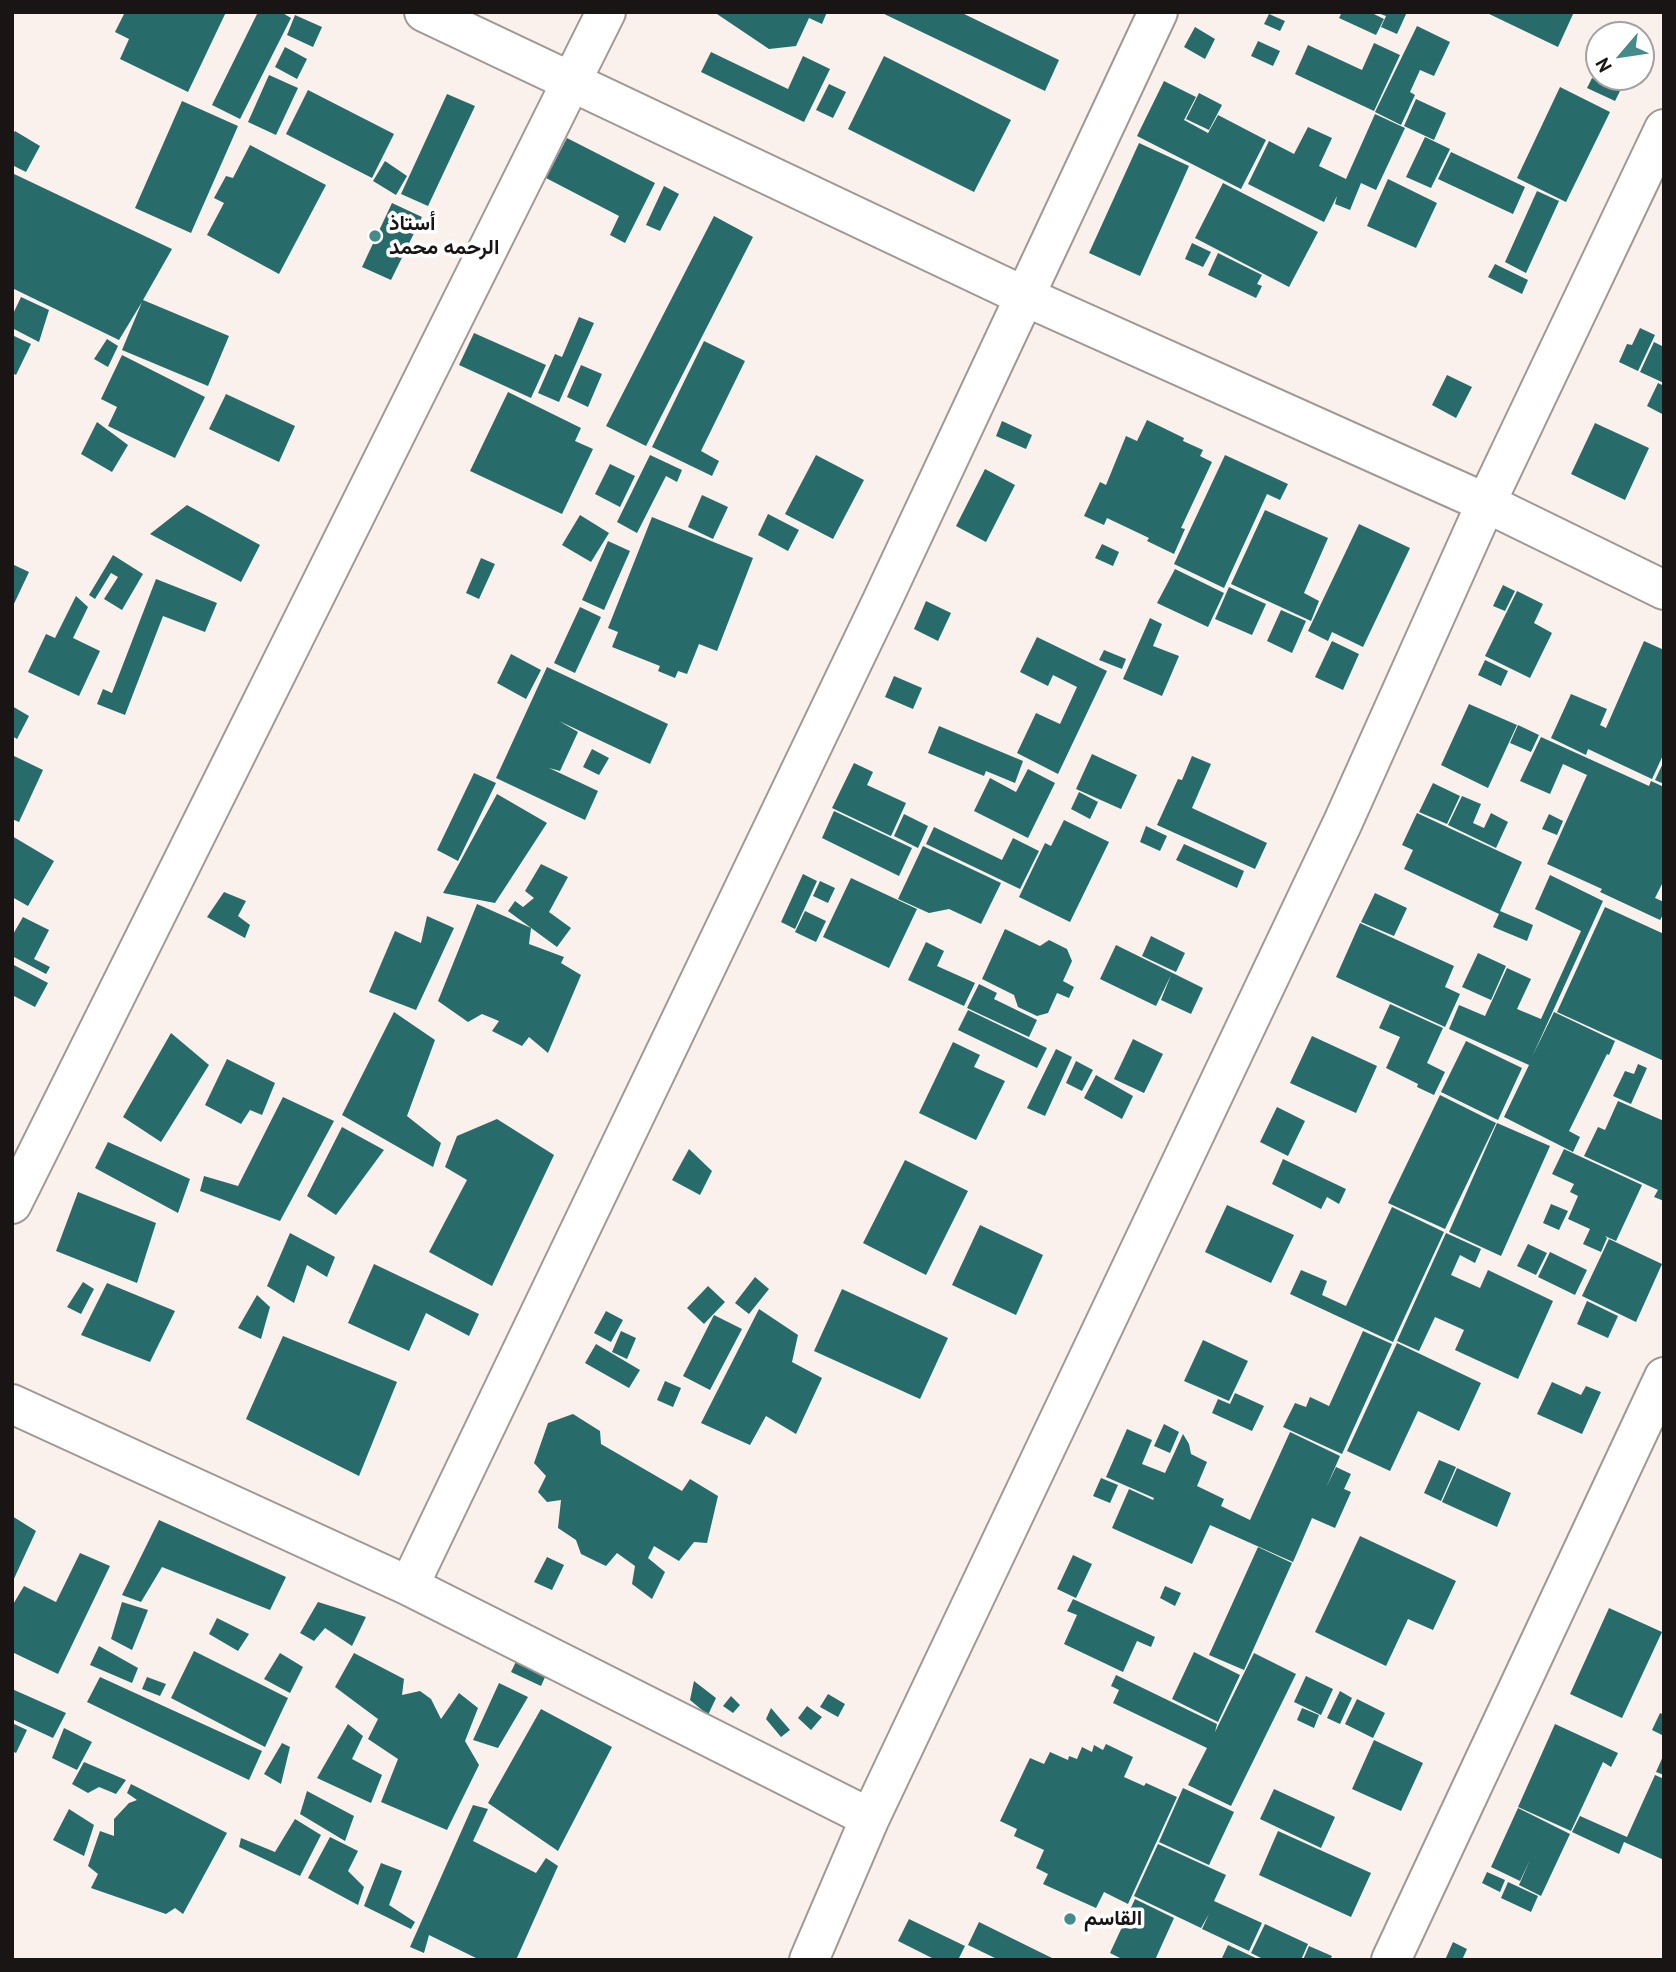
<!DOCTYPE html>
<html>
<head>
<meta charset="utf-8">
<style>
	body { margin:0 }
	#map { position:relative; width:1676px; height:1972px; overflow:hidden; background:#faf1ed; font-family:"PT Sans",sans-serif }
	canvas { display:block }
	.frame { position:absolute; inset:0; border:14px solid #181514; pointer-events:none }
	.north { position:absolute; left:1585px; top:21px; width:70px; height:70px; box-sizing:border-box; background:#fff; border:2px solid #a3a1a1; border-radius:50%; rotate:241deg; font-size:19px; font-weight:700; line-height:28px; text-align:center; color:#181514 }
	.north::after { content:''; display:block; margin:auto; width:24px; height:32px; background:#448c8a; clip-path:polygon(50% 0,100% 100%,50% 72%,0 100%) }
</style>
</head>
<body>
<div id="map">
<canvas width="1676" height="1972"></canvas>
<div class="frame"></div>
<div class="north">N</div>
</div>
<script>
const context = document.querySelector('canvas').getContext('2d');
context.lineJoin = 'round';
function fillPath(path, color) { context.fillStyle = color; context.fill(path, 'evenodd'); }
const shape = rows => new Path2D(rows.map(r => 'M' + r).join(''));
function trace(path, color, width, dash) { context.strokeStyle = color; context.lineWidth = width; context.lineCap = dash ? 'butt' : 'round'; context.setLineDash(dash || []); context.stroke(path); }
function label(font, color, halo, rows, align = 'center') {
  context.font = font + ' "PT Sans",Vazirmatn,sans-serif'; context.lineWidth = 7; context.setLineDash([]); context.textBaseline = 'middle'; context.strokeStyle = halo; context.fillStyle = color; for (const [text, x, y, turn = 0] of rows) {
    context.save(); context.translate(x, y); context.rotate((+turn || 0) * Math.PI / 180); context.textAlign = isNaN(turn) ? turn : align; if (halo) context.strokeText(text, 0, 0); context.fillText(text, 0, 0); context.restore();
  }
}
const building = shape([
	[125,12,226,12,188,92,120,59,129,39,115,32],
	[258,12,281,12,291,18,240,119,212,105],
	[714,12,827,12,822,24,809,18,796,46,769,49],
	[880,12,960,12,1059,60,1045,91],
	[1342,12,1370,12,1384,19,1376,35,1339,18],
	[1375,12,1407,12,1397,34,1381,27,1386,16],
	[1485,12,1574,12,1558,47],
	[1269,14,1285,21,1280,31,1264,24],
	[295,15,322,27,313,47,287,35],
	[1417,26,1450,42,1434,76,1420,70,1410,92,1415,95,1401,125,1375,112],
	[1195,27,1215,39,1205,59,1184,47],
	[1258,41,1280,51,1273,66,1251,56],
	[1374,43,1400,55,1374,111,1295,74,1308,45,1362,70],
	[285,47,307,59,297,79,275,67],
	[711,52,788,89,803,56,830,69,804,122,701,72],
	[884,56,1011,120,974,192,848,129],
	[269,75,298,88,276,135,248,122],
	[1592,78,1620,91,1615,101,1587,88],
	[1164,81,1196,97,1184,120,1208,133,1207,135,1218,115,1266,140,1241,189,1137,136],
	[829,84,846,92,833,118,816,110],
	[1560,87,1610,112,1566,202,1517,178],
	[308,90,394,134,372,178,286,134],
	[1199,93,1222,105,1209,130,1186,119],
	[447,94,475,106,428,206,401,194],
	[1416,99,1446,113,1434,140,1404,126],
	[182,101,238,126,191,233,135,208],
	[1375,114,1405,128,1376,190,1361,183,1350,210,1335,204,1337,196,1324,222,1248,184,1269,141,1294,154,1308,127,1332,138,1319,166,1346,179],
	[15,131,40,146,26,172,12,165,12,135],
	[1425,137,1450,149,1431,188,1406,177],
	[567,138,655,183,625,243,610,235,619,216,546,178],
	[1139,143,1189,166,1140,276,1089,253],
	[250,145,326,185,279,274,207,235,224,203,214,198,226,176,233,178],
	[1451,152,1525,187,1513,214,1438,179],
	[385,161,407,176,396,195,373,181],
	[12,173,172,249,143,300,229,336,208,386,122,350,142,302,119,340,12,288],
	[1388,179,1437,203,1416,248,1367,226],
	[1223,183,1318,232,1289,287,1195,238],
	[664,186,679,194,660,231,646,225],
	[1537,191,1559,201,1526,273,1505,262],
	[392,203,422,217,391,280,362,267],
	[714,216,753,237,646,446,606,426],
	[1192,243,1211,252,1203,267,1185,259],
	[1218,253,1262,275,1257,284,1262,286,1256,298,1208,275],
	[1495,264,1528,280,1522,294,1488,277],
	[21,297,49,310,39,342,12,328,12,316],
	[579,317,594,323,559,402,538,393,555,354,562,357],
	[1640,328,1655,335,1638,371,1619,362,1627,344,1632,345],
	[474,333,546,365,531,398,459,365],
	[12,335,31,344,16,375,12,373],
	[107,339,118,346,108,367,94,359],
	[704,341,745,361,701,451,719,461,712,476,652,447],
	[1654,342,1664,347,1664,383,1640,372],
	[122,355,205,397,175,458,108,426,117,407,101,399],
	[581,365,602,374,588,407,567,397],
	[1447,375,1472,387,1456,418,1432,405],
	[1658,383,1664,386,1664,415,1647,406],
	[508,392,581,428,575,441,593,449,562,514,470,471],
	[226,394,295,426,279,462,209,429],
	[1147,420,1184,438,1183,441,1203,450,1200,456,1212,462,1181,528,1185,529,1174,554,1147,541,1149,538,1107,518,1104,525,1084,516,1100,482,1106,485,1126,436,1137,441],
	[1002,421,1032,435,1026,449,996,436],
	[97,422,128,445,112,472,81,454],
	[1595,423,1649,448,1625,500,1571,474],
	[650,455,682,470,677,482,666,476,637,533,617,522],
	[816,455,864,480,833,539,785,514],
	[1225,455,1288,484,1280,500,1267,494,1224,588,1174,564],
	[610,464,635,476,620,507,595,494],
	[985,469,1015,485,986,542,956,526],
	[702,495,728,507,713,539,688,527],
	[187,505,260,545,241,582,150,534],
	[1265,510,1328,538,1304,593,1319,601,1311,621,1231,584],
	[768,514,799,530,788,551,758,535],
	[580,515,609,533,591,562,562,545],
	[652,517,753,558,717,651,699,644,687,674,678,671,675,678,658,671,660,666,612,647,618,632,608,628],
	[1359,524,1410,548,1363,647,1332,632,1328,641,1308,631],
	[608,541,630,551,604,610,582,600],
	[1102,544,1119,552,1113,566,1095,558],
	[113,555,143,574,122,610,104,599,118,577,111,573,95,599,89,595],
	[481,558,495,564,479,599,466,593],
	[14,565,29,572,12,608,12,569],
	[1175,569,1224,593,1208,627,1157,603],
	[156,579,217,603,205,632,163,616,125,715,97,704,103,689,112,693],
	[1503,585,1515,591,1505,611,1493,606],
	[1229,587,1266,604,1252,635,1215,619],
	[1517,591,1543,604,1534,623,1552,633,1530,678,1485,656],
	[76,596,88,607,73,638,100,651,79,696,28,672,46,634,55,638],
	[926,601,951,613,938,641,914,629],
	[580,607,601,617,575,673,554,663],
	[1281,610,1306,621,1292,653,1267,641],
	[1150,618,1162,624,1153,646,1179,656,1162,696,1123,679],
	[1037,637,1107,671,1058,774,1017,753,1036,713,1060,724,1077,687,1053,675,1048,686,1020,672],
	[1332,641,1359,654,1343,690,1315,677],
	[1644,641,1664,650,1664,753,1652,779,1588,749,1586,755,1551,738,1571,694,1607,709,1600,725,1606,728],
	[1104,650,1126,659,1122,669,1099,660],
	[511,654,541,670,526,699,497,683],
	[1485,660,1508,671,1501,686,1478,675],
	[547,667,668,724,650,764,559,721,578,732,560,771,549,768,598,791,585,820,496,778],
	[894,676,922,688,913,709,885,697],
	[1469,704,1517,725,1488,788,1441,765],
	[12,706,29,716,17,739,12,736],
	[1518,725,1539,735,1531,752,1510,743],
	[939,726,1023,761,1015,783,986,771,984,776,928,753],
	[1541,737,1649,786,1651,781,1664,787,1664,880,1655,898,1664,902,1664,913,1660,920,1600,892,1602,889,1547,864,1587,775,1563,764,1550,794,1520,781],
	[592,749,609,758,599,775,583,767],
	[1092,754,1137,775,1121,809,1076,789],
	[12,755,43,770,19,822,12,819],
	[1192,756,1211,764,1192,808,1267,843,1255,869,1157,825,1178,779,1182,780],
	[1664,761,1664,784,1655,780],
	[854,763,873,772,867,785,906,803,891,836,832,808],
	[1028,769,1055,783,1028,838,974,811,990,778,1016,792],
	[474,773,496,783,458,861,437,850],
	[1433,783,1460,796,1447,824,1419,812],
	[1079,792,1098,802,1090,819,1071,809],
	[497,794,547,823,495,903,443,893],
	[1462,796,1481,804,1473,823,1484,828,1491,813,1508,822,1496,848,1448,825],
	[834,811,912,848,899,876,822,838],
	[1417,813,1522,862,1500,911,1533,925,1527,941,1493,927,1499,914,1404,869,1413,850,1402,845],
	[904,814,928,826,918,848,894,836],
	[1549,814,1563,821,1557,835,1542,829],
	[1064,820,1109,842,1070,922,1019,897,1045,843,1051,846],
	[1146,826,1167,836,1160,851,1140,842],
	[934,827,1002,860,1013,838,1039,851,1020,889,926,844],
	[12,836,54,861,28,906,12,897],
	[1184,844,1244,871,1237,888,1176,860],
	[923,846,1001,883,981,924,949,909,929,913,898,899],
	[541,864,568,877,549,912,571,928,557,947,508,911,515,901,523,907,534,898,525,891],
	[803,874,817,881,795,929,781,922],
	[1550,875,1603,901,1532,1057,1554,1012,1615,1041,1609,1055,1607,1054,1569,1131,1580,1137,1573,1152,1504,1117,1529,1065,1449,1029,1459,1005,1485,1016,1507,968,1531,979,1517,1009,1541,1019,1581,931,1535,909],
	[851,878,917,909,889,968,823,937],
	[820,881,835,888,828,903,813,896],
	[224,892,246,901,238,916,250,925,245,938,207,917],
	[1375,893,1407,908,1394,936,1361,922],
	[477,904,531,928,529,944,564,957,561,963,581,975,548,1053,529,1037,522,1046,492,1031,499,1021,482,1014,468,1022,438,1001],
	[1605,907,1664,934,1664,1061,1557,1012],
	[805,911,826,921,816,942,795,932],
	[427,916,454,928,416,1010,369,992,395,931,421,943],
	[23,917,49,930,34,959,50,967,46,974,12,956,12,936],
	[1360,923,1454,966,1445,987,1460,994,1445,1027,1336,977],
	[1005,929,1040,946,1049,940,1067,949,1072,961,1063,981,1074,987,1069,998,1057,993,1048,1013,1037,1016,1018,1007,1014,995,982,979],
	[1151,936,1185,953,1176,972,1142,956],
	[926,942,944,951,937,966,975,983,964,1006,908,980],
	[1116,945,1203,988,1191,1014,1161,1000,1171,975,1156,1006,1100,979],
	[1478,953,1506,966,1491,1000,1462,987],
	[12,964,48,983,35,1007,12,995],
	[979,984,997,993,994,999,1037,1020,1029,1037,967,1008],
	[1390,1004,1443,1028,1427,1063,1445,1072,1434,1095,1417,1087,1418,1084,1386,1068,1400,1037,1379,1028],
	[968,1010,1047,1048,1037,1068,958,1030],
	[394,1012,435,1040,407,1116,441,1143,433,1167,342,1115],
	[171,1033,209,1065,161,1142,123,1117],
	[1312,1036,1377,1066,1356,1113,1290,1083],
	[1133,1039,1163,1054,1144,1093,1114,1079],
	[1466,1041,1522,1068,1498,1120,1441,1092],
	[953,1042,980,1055,974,1067,1005,1081,976,1140,919,1113],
	[1056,1049,1072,1057,1045,1116,1027,1108],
	[227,1059,275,1083,262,1115,250,1110,241,1124,205,1105],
	[1076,1061,1093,1070,1082,1091,1066,1083],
	[1638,1064,1647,1068,1631,1104,1613,1096,1625,1071,1634,1074],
	[1096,1075,1133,1096,1122,1119,1084,1098],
	[1440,1095,1496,1123,1445,1229,1388,1203],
	[283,1097,334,1121,280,1221,200,1191,204,1176,238,1186],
	[1618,1101,1664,1121,1664,1201,1654,1197,1658,1190,1584,1156,1598,1127,1605,1130],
	[1277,1107,1305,1121,1288,1156,1260,1142],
	[497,1119,554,1155,492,1286,429,1252,467,1180,445,1167,457,1136],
	[1497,1123,1550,1146,1501,1256,1449,1232],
	[342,1127,384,1150,336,1215,307,1196],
	[108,1142,190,1179,178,1213,95,1168],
	[689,1149,712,1171,700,1195,672,1180],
	[1564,1149,1642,1185,1616,1241,1605,1236,1607,1238,1601,1252,1583,1244,1590,1229,1568,1219,1578,1196,1570,1192,1574,1184,1552,1174],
	[1283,1159,1346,1189,1339,1204,1327,1197,1321,1209,1272,1184],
	[905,1160,968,1191,926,1275,863,1243],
	[78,1192,156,1223,137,1283,56,1251],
	[1551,1204,1568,1211,1559,1230,1543,1223],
	[1227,1205,1294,1235,1271,1283,1205,1252],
	[1392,1207,1444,1232,1393,1342,1290,1294,1301,1270,1327,1281,1322,1295,1346,1306],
	[980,1225,1043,1255,1016,1315,952,1285],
	[290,1233,335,1257,327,1277,307,1265,294,1303,267,1286],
	[1446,1233,1481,1249,1475,1263,1460,1255,1451,1275,1480,1288,1488,1270,1553,1301,1518,1379,1455,1350,1464,1330,1435,1317,1419,1351,1397,1341],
	[1609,1239,1662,1264,1636,1322,1582,1296],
	[1528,1244,1547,1253,1536,1275,1517,1266],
	[1550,1252,1587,1270,1575,1295,1538,1277],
	[374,1264,479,1314,469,1336,426,1313,409,1351,348,1323],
	[755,1277,769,1289,749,1314,735,1303],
	[83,1282,94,1289,81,1314,67,1307],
	[107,1283,175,1311,150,1362,81,1335],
	[708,1286,725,1302,704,1324,687,1308],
	[842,1289,948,1338,920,1399,814,1351],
	[257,1295,270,1307,261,1339,238,1328],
	[1587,1301,1618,1316,1608,1338,1577,1324],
	[759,1309,798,1335,792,1362,822,1378,796,1434,766,1416,750,1445,701,1423],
	[606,1311,623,1320,611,1342,594,1333],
	[714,1315,742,1329,710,1390,683,1376],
	[621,1331,636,1338,627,1359,612,1352],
	[1363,1331,1392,1344,1342,1454,1283,1427,1295,1403,1306,1407,1310,1397,1329,1406],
	[283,1336,397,1382,359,1476,246,1419],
	[1203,1340,1248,1361,1229,1401,1184,1381],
	[1397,1343,1481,1383,1459,1431,1418,1411,1390,1471,1347,1451],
	[596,1344,640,1370,629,1388,585,1363],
	[665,1381,681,1388,673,1407,657,1400],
	[1552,1382,1581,1395,1586,1386,1601,1392,1582,1434,1537,1414],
	[1235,1393,1264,1406,1252,1431,1212,1413,1218,1399,1230,1404],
	[573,1414,600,1431,601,1444,682,1491,690,1479,718,1496,707,1543,694,1542,679,1561,654,1546,648,1558,665,1572,652,1599,632,1584,635,1566,617,1553,606,1566,581,1554,576,1540,558,1528,561,1500,547,1502,538,1492,546,1476,534,1463,548,1423],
	[1164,1424,1179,1432,1170,1453,1154,1446],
	[1127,1429,1152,1440,1142,1464,1165,1473,1183,1434,1189,1444,1191,1454,1207,1462,1197,1486,1224,1499,1221,1506,1250,1520,1290,1432,1340,1456,1326,1488,1336,1467,1351,1474,1344,1489,1351,1492,1335,1528,1312,1518,1293,1562,1210,1525,1192,1564,1112,1528,1129,1489,1153,1500,1154,1498,1106,1477],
	[1439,1460,1456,1467,1441,1501,1424,1493],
	[1457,1468,1511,1493,1497,1527,1442,1502],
	[1101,1478,1118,1485,1110,1503,1093,1496],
	[12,1516,36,1531,12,1583],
	[159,1520,286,1577,270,1610,162,1567,141,1602,122,1595],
	[1360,1536,1456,1581,1433,1630,1408,1619,1386,1666,1315,1632],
	[1258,1547,1292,1563,1244,1670,1209,1655],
	[80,1553,110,1566,58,1674,12,1652,12,1606,24,1586,56,1602],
	[1073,1555,1092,1564,1076,1598,1057,1589],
	[547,1557,564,1565,552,1590,534,1582],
	[1165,1586,1181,1593,1175,1606,1160,1598],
	[1073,1599,1155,1637,1151,1647,1137,1641,1123,1672,1064,1644,1077,1615,1067,1611],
	[122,1602,148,1610,132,1650,111,1639],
	[318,1602,366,1617,352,1646,325,1628,314,1641,300,1633],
	[1609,1608,1662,1632,1622,1718,1570,1694],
	[217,1618,249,1634,238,1651,209,1634],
	[527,1639,556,1653,541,1686,511,1672],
	[99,1646,138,1668,132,1683,90,1665],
	[194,1651,288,1698,265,1747,171,1698],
	[1194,1652,1240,1675,1218,1722,1172,1699],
	[280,1653,303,1667,290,1693,264,1679],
	[354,1653,404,1679,402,1695,420,1691,431,1699,441,1719,459,1693,478,1708,465,1741,479,1765,447,1830,381,1802,398,1759,368,1739,378,1719,335,1687],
	[1254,1653,1296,1674,1231,1806,1188,1785,1207,1748,1113,1703,1119,1690,1111,1686,1116,1675,1217,1724,1215,1732],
	[1306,1676,1333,1689,1321,1715,1294,1702],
	[100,1677,262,1751,249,1780,87,1702],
	[147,1677,166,1684,160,1696,142,1689],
	[694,1681,716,1698,708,1715,690,1700],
	[499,1683,528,1697,498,1748,473,1740],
	[12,1689,66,1713,53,1738,12,1719],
	[1340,1691,1352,1698,1340,1724,1327,1718],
	[828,1694,845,1704,838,1717,820,1707],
	[731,1696,740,1705,733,1713,723,1706],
	[1357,1699,1385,1713,1373,1738,1345,1724],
	[807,1706,822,1717,811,1730,798,1718],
	[771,1708,790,1730,781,1737,766,1719],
	[1302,1708,1319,1715,1314,1728,1297,1720],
	[541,1709,612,1747,558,1851,488,1803],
	[1660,1713,1664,1715,1664,1736,1652,1730],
	[12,1723,27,1730,16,1753,12,1751],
	[348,1724,363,1736,352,1759,382,1775,371,1803,317,1778],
	[1555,1724,1618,1753,1611,1767,1603,1762,1571,1831,1518,1807],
	[64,1728,92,1742,77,1770,52,1758],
	[1374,1740,1423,1763,1401,1811,1352,1789],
	[282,1743,290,1747,281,1784,264,1774],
	[1106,1744,1133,1757,1124,1777,1144,1786,1146,1783,1177,1797,1128,1904,1104,1892,1096,1908,1043,1884,1048,1874,1036,1868,1044,1850,1014,1836,1017,1829,1000,1821,1030,1758,1044,1764,1050,1752,1068,1760,1069,1756,1077,1759,1082,1747,1092,1752,1094,1745,1103,1750],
	[1664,1754,1664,1775,1656,1772],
	[84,1762,126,1780,116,1794,99,1787,88,1793,72,1784],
	[1655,1775,1664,1779,1664,1860,1624,1842,1619,1854,1572,1832,1580,1816,1627,1837],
	[131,1784,227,1833,183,1914,175,1908,166,1914,91,1888,98,1874,88,1866,100,1831,114,1836,114,1819,129,1803,137,1800,127,1793],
	[1183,1788,1234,1812,1209,1865,1159,1842],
	[1274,1789,1335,1817,1321,1848,1260,1819],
	[307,1791,354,1816,345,1841,300,1814],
	[473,1805,488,1809,473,1841,536,1873,546,1858,558,1866,516,1960,480,1960,429,1935,424,1953,410,1947],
	[1518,1808,1570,1834,1541,1896,1519,1885,1530,1860,1520,1881,1491,1867],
	[69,1809,94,1825,84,1856,53,1840],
	[295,1819,321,1835,300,1876,239,1847,241,1838,275,1852],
	[1278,1831,1371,1873,1351,1917,1259,1875],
	[330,1837,358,1851,348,1871,364,1887,358,1905,308,1878],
	[1158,1844,1226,1875,1214,1901,1262,1923,1249,1951,1202,1929,1209,1914,1201,1928,1134,1896],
	[381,1863,402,1871,389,1905,415,1922,411,1929,364,1906],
	[1487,1872,1505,1880,1500,1892,1482,1883],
	[1508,1882,1538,1896,1531,1912,1501,1898],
	[1135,1899,1174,1918,1155,1960,1124,1960,1110,1953],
	[909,1919,965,1946,958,1960,936,1960,898,1941],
	[979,1922,1056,1960,999,1960,968,1945],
	[1265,1924,1308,1944,1301,1960,1265,1960,1251,1953],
	[1453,1942,1467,1949,1462,1960,1445,1960],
	[1228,1945,1260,1960,1227,1960,1222,1958],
	[1309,1946,1332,1956,1330,1960,1303,1960]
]);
const minor = shape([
	[424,12,1024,296,1486,503,1664,590],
	[12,1204,606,12],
	[12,1404,409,1586,870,1818],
	[409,1586,881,603,1158,12],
	[809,1960,870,1818,1343,822,1486,503,1664,129],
	[1391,1960,1664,1377]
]);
const markers = [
	[375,236,7,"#448c8a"],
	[1070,1919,7,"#448c8a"]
];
const poiNames = [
	["أستاذ",389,224],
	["الرحمه محمد",389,248],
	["القاسم",1084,1919]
];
fillPath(building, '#276c6b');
trace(minor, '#a09894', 42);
trace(minor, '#fff', 38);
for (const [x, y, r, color] of markers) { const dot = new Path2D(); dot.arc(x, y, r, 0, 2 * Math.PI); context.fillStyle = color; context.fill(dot); trace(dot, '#fff', 2.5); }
label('bold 21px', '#181514', '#fff', poiNames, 'left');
</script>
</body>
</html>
